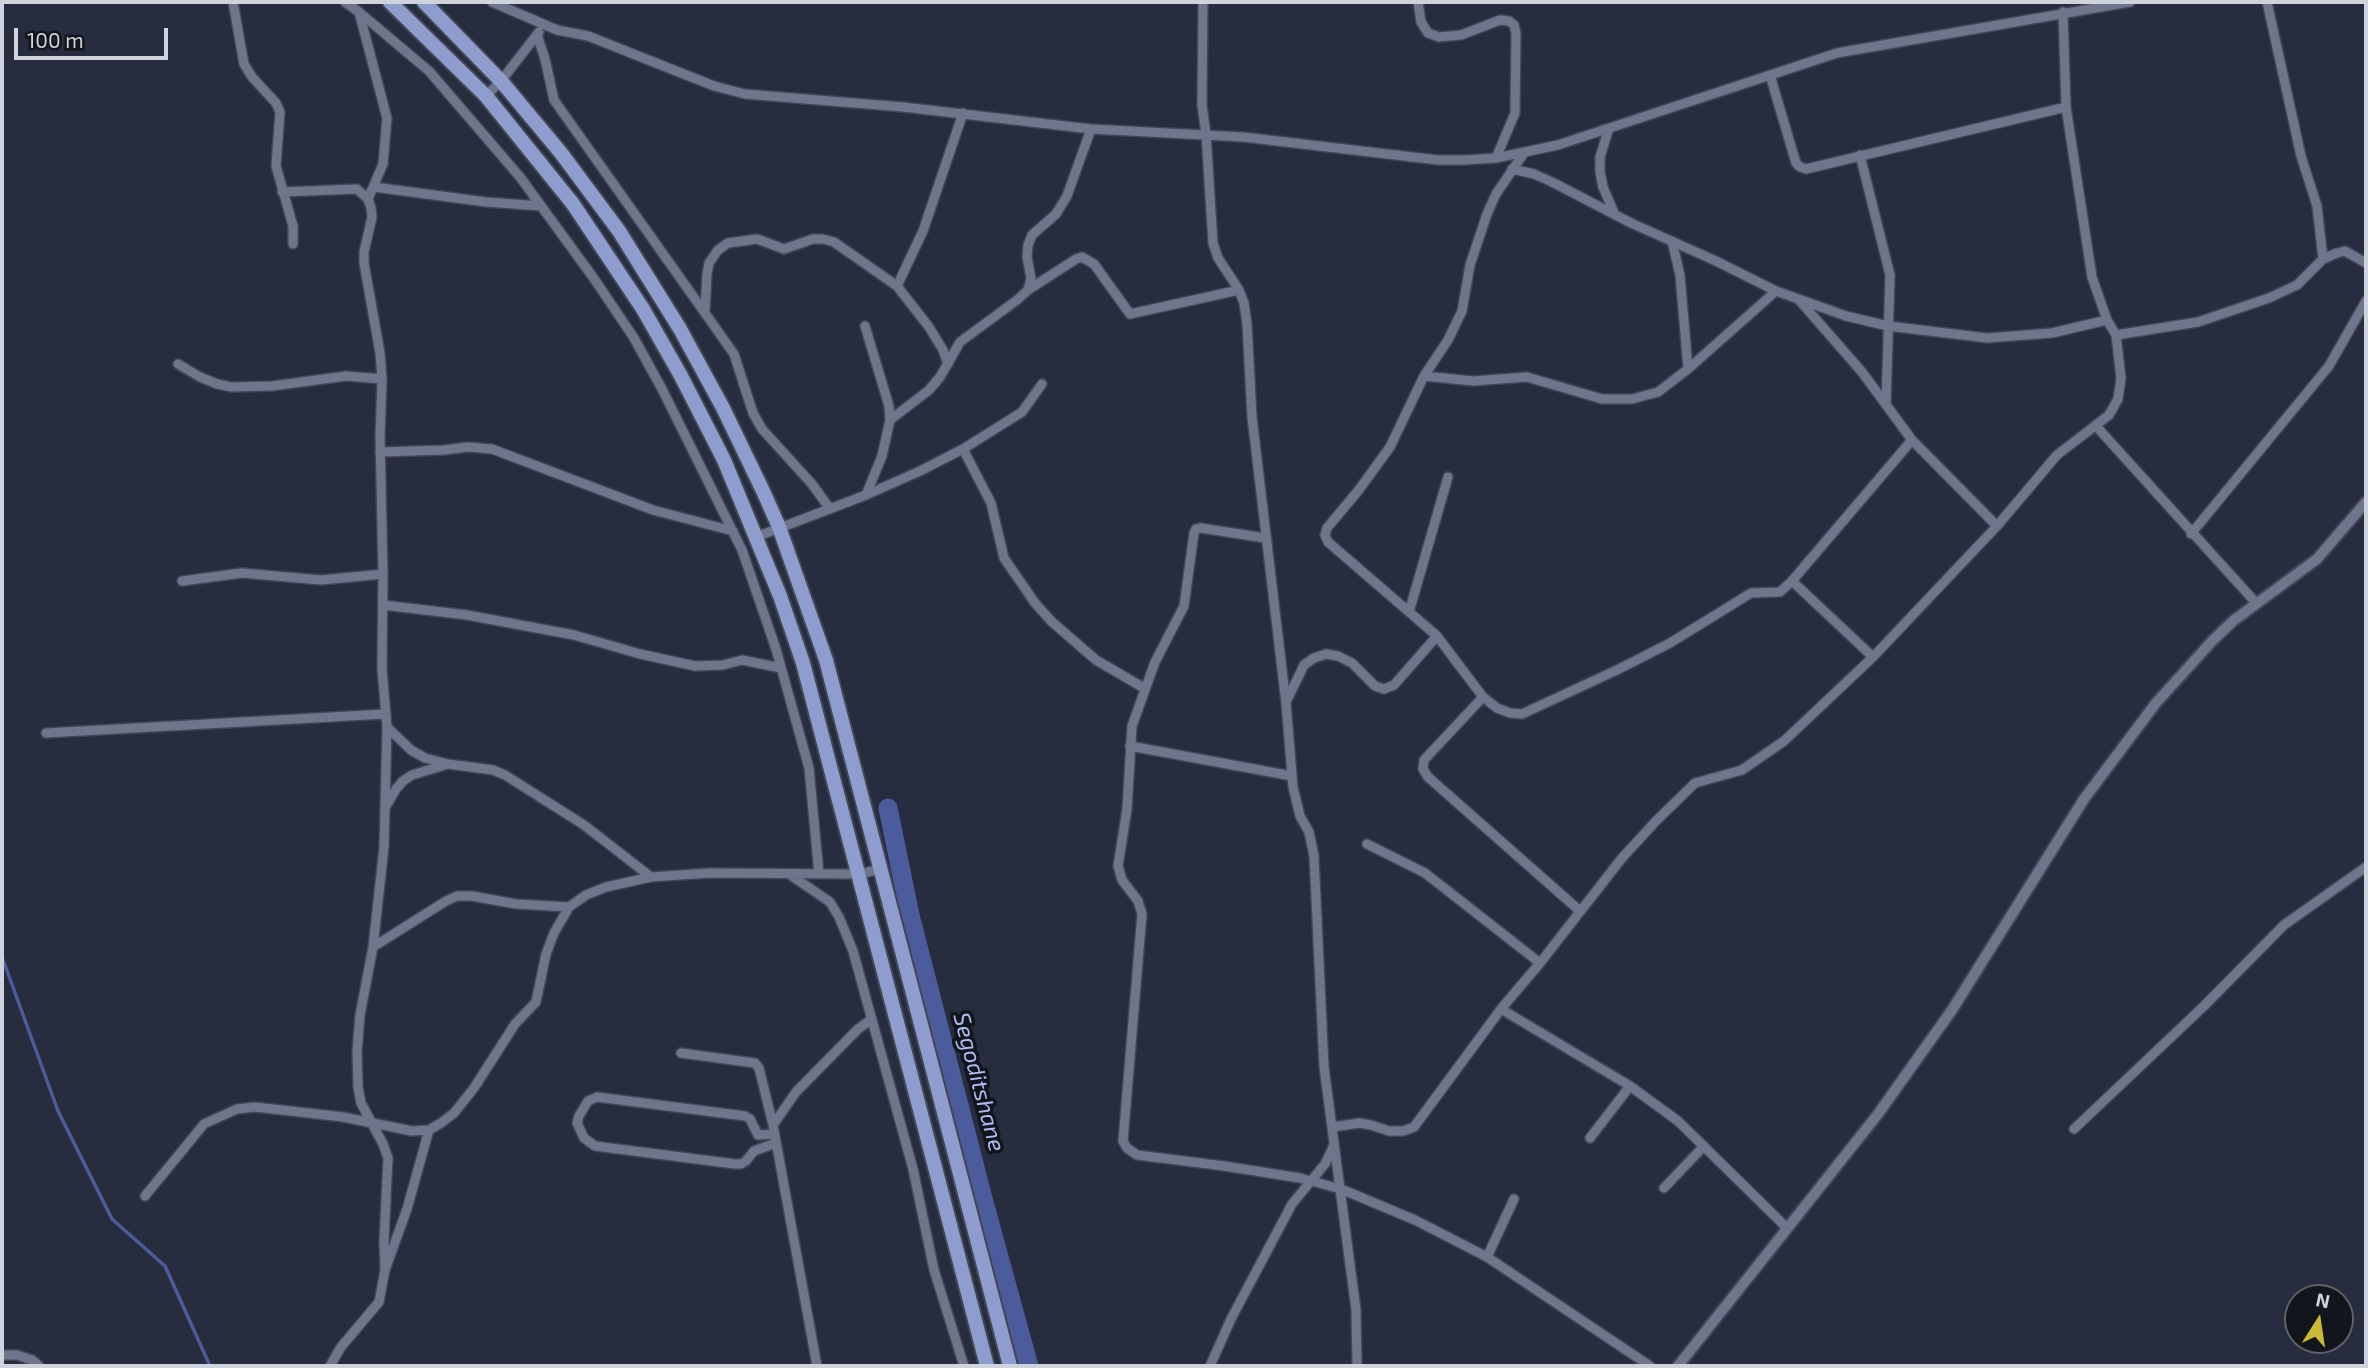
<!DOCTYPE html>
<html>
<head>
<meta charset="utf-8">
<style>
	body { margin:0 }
	#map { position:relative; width:2368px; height:1368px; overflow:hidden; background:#272c3e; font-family:"Exo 2",sans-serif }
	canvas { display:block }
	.frame { position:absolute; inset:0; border:4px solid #cfd3de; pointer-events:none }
	.north { position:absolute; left:2284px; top:1284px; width:70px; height:70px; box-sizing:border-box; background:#13151d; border:2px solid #5e616a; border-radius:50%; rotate:12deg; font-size:19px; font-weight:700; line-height:28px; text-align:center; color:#cfd3de }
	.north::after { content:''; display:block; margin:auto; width:24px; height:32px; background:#cdb938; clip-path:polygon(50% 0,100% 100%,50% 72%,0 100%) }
	.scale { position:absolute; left:14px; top:28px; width:154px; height:32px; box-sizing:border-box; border:4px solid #cfd3de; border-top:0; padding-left:9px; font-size:21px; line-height:24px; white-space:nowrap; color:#cfd3de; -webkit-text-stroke:5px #13151d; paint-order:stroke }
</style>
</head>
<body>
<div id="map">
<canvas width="2368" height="1368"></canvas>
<div class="frame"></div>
<div class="north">N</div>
<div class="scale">100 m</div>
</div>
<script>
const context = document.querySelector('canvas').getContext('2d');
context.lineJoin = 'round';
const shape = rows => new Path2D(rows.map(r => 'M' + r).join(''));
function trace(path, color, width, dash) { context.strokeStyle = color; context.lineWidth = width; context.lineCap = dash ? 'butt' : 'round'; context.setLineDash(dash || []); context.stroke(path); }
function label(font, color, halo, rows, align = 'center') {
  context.font = font + ' "Exo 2",sans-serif'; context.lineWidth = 7; context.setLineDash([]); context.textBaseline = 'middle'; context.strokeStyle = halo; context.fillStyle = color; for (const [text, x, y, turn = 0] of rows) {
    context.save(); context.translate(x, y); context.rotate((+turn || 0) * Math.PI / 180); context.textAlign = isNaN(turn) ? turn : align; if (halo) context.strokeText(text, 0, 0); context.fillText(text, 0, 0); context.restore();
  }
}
const stream = shape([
	[2,957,58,1111,112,1219,165,1266,210,1366]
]);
const river = shape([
	[888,808,910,915,984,1202,1029,1366]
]);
const minor = shape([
	[233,2,244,64,252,77,276,103,280,112,276,166,293,226,293,244],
	[345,2,359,12,387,118,383,164,368,199],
	[492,2,557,30,588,36,714,86,745,94,903,107,1091,129,1243,137,1438,160,1464,160,1496,158,1558,145,1837,53,2130,2],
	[1203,2,1202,105,1206,134,1213,243,1218,258,1239,290,1244,303,1247,324,1252,417,1286,703,1293,787,1300,816,1309,832,1314,856,1324,1067,1356,1310,1357,1366],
	[1418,2,1421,22,1428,33,1439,37,1461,35,1500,20,1509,21,1514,25,1516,33,1515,113,1496,158],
	[2267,2,2301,156,2317,206,2323,259],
	[359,12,429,71,520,177,595,280,634,338,662,389,742,550,776,649,809,768,819,874],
	[537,35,545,59,554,100,734,354,753,413,762,429,812,484,830,509],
	[1770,75,1796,163,1800,167,1806,169,2066,107],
	[486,96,501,81,539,32],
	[1609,128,1600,157,1600,172,1603,187,1615,215],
	[1524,153,1496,194,1487,214,1470,265,1462,311,1448,340,1424,376,1390,447,1358,491,1327,528,1325,535,1328,542,1437,636,1483,697,1497,708,1510,713,1522,714,1619,669,1670,643,1751,593,1780,592,1792,581,1912,440],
	[1860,155,1890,275,1886,405],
	[1512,169,1534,174,1552,182,1631,223,1716,261,1776,291,1846,316,1888,326,1987,338,2052,333,2107,320],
	[374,187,486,202,541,206],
	[282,192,357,189,368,199,371,208,372,217,364,252,364,263,380,353,382,379,380,437,383,574,382,669,387,727,411,750,425,758,448,764,493,770,505,775,584,825,651,877],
	[1672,241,1680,275,1688,369],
	[897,286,923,231,963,113],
	[1028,290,1076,259,1082,257,1094,264,1130,314,1239,290],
	[1800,301,1862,372,1912,440,1997,526],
	[705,311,707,274,709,263,718,250,728,243,757,239,784,249,813,239,823,239,834,242,897,286,929,327,943,350,948,364],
	[865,326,889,406,890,420,882,456,866,495],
	[2116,335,2198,322,2269,298,2297,285,2323,259,2337,253,2345,251,2366,263],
	[178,364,200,377,217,384,231,387,272,386,346,376,382,379],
	[1424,376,1473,381,1527,377,1602,399,1632,399,1658,392,1688,369,1776,291],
	[890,420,929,390,940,377,960,342,1017,300,1028,290,1031,278,1027,257,1028,245,1032,235,1056,214,1067,196,1091,129],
	[2096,426,2257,604],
	[963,449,991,503,1004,558,1035,603,1051,621,1096,660,1144,688],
	[380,452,444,450,468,447,492,449,653,510,733,531],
	[2191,534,2329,366,2366,301],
	[756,537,866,495,920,471,963,449,1022,412,1042,384],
	[1265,538,1201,528,1196,529,1194,533,1184,606,1155,662,1132,726,1127,809,1118,866,1122,880,1138,901,1142,914,1123,1141,1127,1148,1137,1155,1224,1166,1300,1178,1341,1189,1415,1220,1487,1257],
	[182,581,242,573,321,580,383,574],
	[1792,581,1873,657],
	[383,605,467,615,574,635,640,654,695,666,723,665,742,660,781,668],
	[1409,612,1448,477],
	[1483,697,1424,760,1423,769,1428,777,1580,911],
	[1286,702,1304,665,1314,658,1326,654,1338,656,1352,663,1375,686,1384,689,1394,685,1437,636],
	[46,733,385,714],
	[1130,746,1292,776],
	[385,808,396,789,403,781,412,775,448,764],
	[1367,844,1425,873,1540,963],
	[789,874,830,902,839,917,853,951,913,1169,934,1270,964,1366],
	[373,947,446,901,457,896,472,896,516,904,569,907],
	[1501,1009,1630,1086,1678,1121,1787,1228],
	[681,1053,747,1062,755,1063,759,1068,773,1125,817,1366],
	[773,1125,796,1092,858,1029,872,1019],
	[1333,1127,1359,1123,1371,1125,1389,1131,1403,1131,1414,1127,1501,1009,1540,963,1622,858,1656,821,1695,783,1742,770,1784,741,1873,657,1997,526,2057,455,2109,415,2118,399,2121,378,2116,335,2107,320,2092,277,2066,107,2063,12],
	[2074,1129,2204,1006,2284,925,2366,867],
	[774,1134,758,1135,750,1119,745,1116,597,1097,588,1101,579,1116,577,1123,584,1138,595,1146,735,1164,741,1164,746,1161,754,1151,776,1143],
	[1590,1138,1630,1086],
	[1664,1188,1704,1146],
	[145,1196,204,1124,237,1109,255,1107,343,1117,412,1131,429,1130,441,1123,454,1113,474,1088,515,1024,536,1002,546,954,554,933,569,907,586,895,606,887,651,877,709,873,859,874,881,869],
	[1514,1199,1487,1257,1650,1366],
	[385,1270,384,1241,388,1158,383,1144,361,1103,358,1087,357,1052,360,1015,373,947,384,847,387,727],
	[2,1355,17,1355,32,1360,39,1366],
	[330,1366,341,1347,379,1302,385,1270,407,1209,429,1130],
	[1210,1366,1231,1319,1292,1204,1325,1164,1334,1145]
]);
const tertiary = shape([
	[1678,1366,1878,1114,1952,1010,2084,799,2156,703,2213,640,2233,621,2317,559,2366,502]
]);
const primary = shape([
	[390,2,486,96,573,204,643,309,681,376,724,460,780,596,803,663,987,1366],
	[424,2,501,81,561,153,619,231,680,329,723,408,763,491,779,527,826,660,1010,1366]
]);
const waterNames = [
	["Segoditshane",979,1082,75]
];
trace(stream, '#4b5b9b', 3.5);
trace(river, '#4b5b9b', 19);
trace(minor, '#424654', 12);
trace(tertiary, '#424654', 14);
trace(primary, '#424654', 18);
trace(minor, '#6f758a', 9);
trace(tertiary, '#6f758a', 10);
trace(primary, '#8e9cce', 14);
label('italic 23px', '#adbef5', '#13151d', waterNames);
</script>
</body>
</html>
